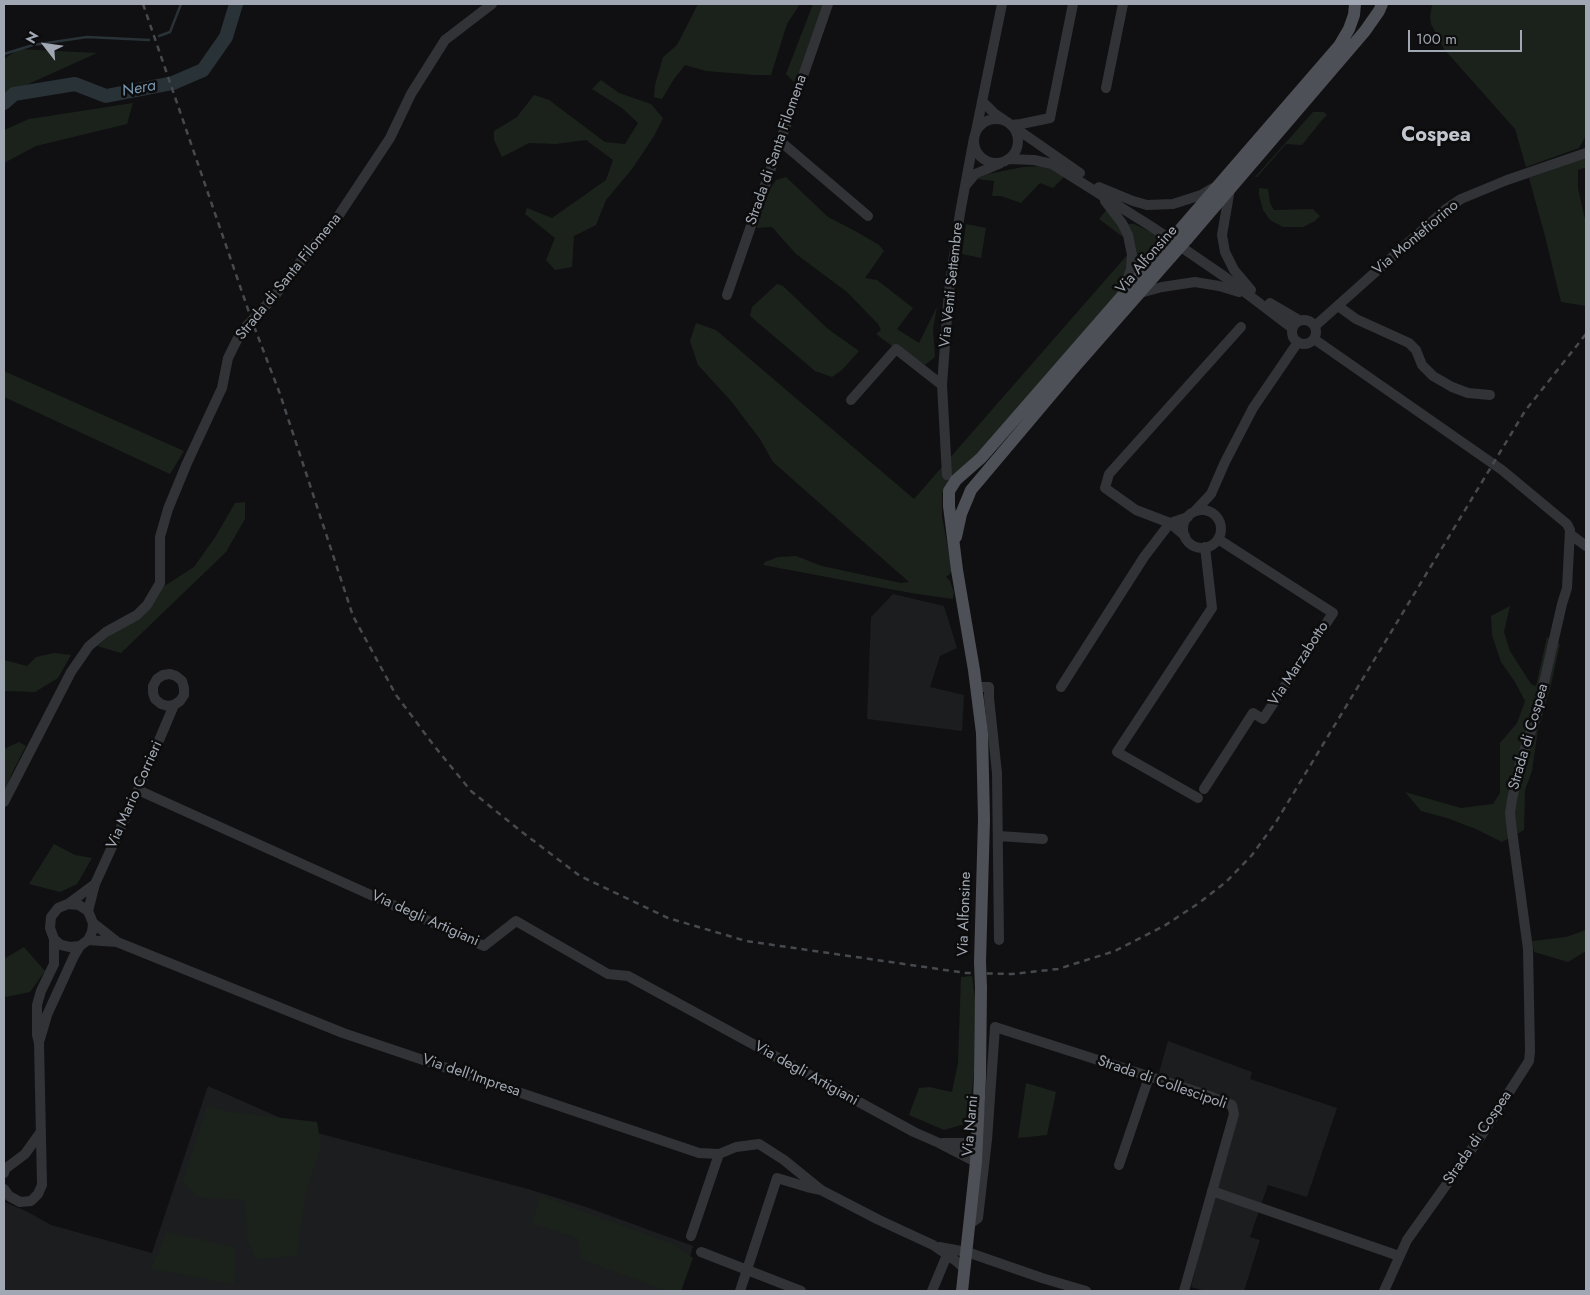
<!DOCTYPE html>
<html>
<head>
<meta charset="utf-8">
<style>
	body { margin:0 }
	#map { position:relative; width:1590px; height:1295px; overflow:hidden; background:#101012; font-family:Jost,sans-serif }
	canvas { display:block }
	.frame { position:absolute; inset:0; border:5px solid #a1a8b3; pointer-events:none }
	.north { position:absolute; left:20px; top:20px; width:50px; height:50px; -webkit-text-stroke:4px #0c0c0d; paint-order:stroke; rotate:300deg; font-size:14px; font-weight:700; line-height:20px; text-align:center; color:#a1a8b3 }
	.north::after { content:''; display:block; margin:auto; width:18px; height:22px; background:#a1a8b3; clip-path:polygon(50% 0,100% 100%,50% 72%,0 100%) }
	.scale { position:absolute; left:1408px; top:30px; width:114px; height:22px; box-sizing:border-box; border:2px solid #a1a8b3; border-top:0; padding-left:6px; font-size:15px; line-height:18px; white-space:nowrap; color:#a1a8b3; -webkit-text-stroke:4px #0c0c0d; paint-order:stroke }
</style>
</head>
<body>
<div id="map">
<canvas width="1590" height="1295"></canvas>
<div class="frame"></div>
<div class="north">N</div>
<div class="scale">100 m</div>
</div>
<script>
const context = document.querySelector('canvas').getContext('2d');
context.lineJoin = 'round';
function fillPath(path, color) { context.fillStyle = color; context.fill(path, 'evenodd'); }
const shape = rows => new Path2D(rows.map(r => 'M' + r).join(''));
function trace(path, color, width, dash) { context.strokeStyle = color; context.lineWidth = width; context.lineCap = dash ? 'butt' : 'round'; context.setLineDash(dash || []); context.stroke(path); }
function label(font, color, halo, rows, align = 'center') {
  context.font = font + ' Jost,sans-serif'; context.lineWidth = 5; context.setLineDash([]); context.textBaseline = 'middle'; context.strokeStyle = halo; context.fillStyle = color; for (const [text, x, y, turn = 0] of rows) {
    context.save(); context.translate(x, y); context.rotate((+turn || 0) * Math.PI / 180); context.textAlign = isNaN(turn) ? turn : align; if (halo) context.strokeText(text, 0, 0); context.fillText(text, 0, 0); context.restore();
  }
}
const built = shape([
	[893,594,944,606,957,648,940,656,930,687,964,695,962,731,867,719,871,617],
	[1168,1041,1252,1072,1250,1079,1337,1108,1307,1197,1268,1185,1250,1237,1260,1240,1244,1291,1206,1291,1191,1287,1236,1103,1158,1076],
	[208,1086,310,1131,528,1189,586,1207,693,1246,681,1291,4,1291,4,1202,26,1211,51,1225,152,1253]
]);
const green = shape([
	[698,4,800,4,787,24,771,75,755,75,706,71,685,65,674,79,662,99,654,97,655,85,663,57,677,45],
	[813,4,824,4,804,63,794,82,786,74],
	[1432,4,1586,4,1586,135,1579,148,1526,167,1515,129,1444,49,1431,24,1430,17],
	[19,49,97,53,4,95,4,59],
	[601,80,619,93,651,104,663,118,654,136,632,169,606,200,596,225,574,236,572,267,555,270,546,260,555,238,525,214,527,208,552,218,606,180,613,160,586,140,556,144,529,143,502,157,494,140,494,131,517,117,534,95,549,100,605,142,625,144,638,123,622,108,592,89],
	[133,103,127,124,36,146,4,163,4,130,29,119],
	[1313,112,1324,112,1327,115,1322,120,1302,145,1286,144,1257,177,1255,177],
	[1586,158,1586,167,1578,170,1578,188,1584,216,1586,220,1586,306,1561,302,1545,236,1529,178],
	[1045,166,1066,175,1053,188,1040,183,1021,203,1001,196,992,196,994,181,976,179,988,174,1023,167],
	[786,177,828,217,857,232,879,245,884,251,865,278,877,280,913,308,897,329,919,343,937,307,933,329,935,357,925,365,896,349,876,334,881,330,878,324,847,292,796,254,772,227,757,228,761,203,776,180],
	[1259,188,1268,189,1270,203,1274,210,1313,209,1320,216,1315,221,1303,227,1283,227,1270,220,1263,210,1259,195],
	[1111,204,1127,224,1134,224,1153,233,1162,243,983,450,950,482,942,493,942,517,952,568,950,574,946,577,950,581,954,592,953,599,911,593,763,565,765,562,778,557,796,556,822,566,901,583,909,582,773,462,760,439,731,401,698,365,690,341,696,323,716,330,914,499,1135,246,1099,219],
	[966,224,986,228,981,258,962,254],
	[777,284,783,286,828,329,859,351,842,370,832,377,815,371,750,316,752,307],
	[4,371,184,451,170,474,4,397],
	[245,502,245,519,226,552,121,653,97,646,129,619,158,590,194,567,216,536,235,503],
	[1510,606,1504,632,1510,651,1531,684,1536,686,1547,637,1560,644,1550,689,1538,729,1532,771,1525,790,1524,830,1502,842,1476,829,1447,818,1421,811,1405,792,1461,808,1493,804,1500,793,1500,743,1517,723,1525,701,1515,682,1501,662,1492,635,1491,616],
	[54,653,71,655,58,678,35,692,4,691,4,660,27,666,36,657],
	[19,742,26,746,12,773,4,796,4,749],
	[54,844,75,855,92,858,77,884,60,892,29,884],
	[1586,930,1586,951,1568,962,1534,952,1532,941,1566,937],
	[24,947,45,971,30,992,6,997,4,994,4,959],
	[972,976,975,998,974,1074,968,1123,944,1130,909,1115,919,1088,929,1087,952,1092,958,1063,961,977],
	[1026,1083,1056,1092,1047,1135,1018,1138],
	[207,1106,231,1112,317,1122,321,1145,305,1196,297,1256,256,1259,247,1239,245,1200,197,1197,183,1180],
	[541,1196,670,1243,693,1258,681,1291,663,1291,664,1290,581,1259,578,1238,532,1223],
	[167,1232,236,1248,234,1284,151,1269]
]);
const stream = shape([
	[159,36,170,32,181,4],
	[4,54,33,45,87,37,149,40]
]);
const river = shape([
	[4,103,14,94,75,84,106,96,173,83,203,70,226,37,236,4]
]);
const minor = shape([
	[1106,88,1123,4],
	[982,101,995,114,1004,120],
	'974 141a22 22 0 1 1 44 0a22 22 0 1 1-44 0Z',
	[1011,125,1080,173],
	[1011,125,1021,124,1050,118,1073,4],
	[976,131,1002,4],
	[780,141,868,216],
	[1009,159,1034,160,1052,164,1152,227,1225,277,1292,328],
	[966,185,975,174,999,164],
	[1099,187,1133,201,1147,205,1173,204,1201,195,1213,188],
	[1230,189,1222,235,1225,252,1234,270,1251,290],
	[1105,201,1122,223,1128,235,1132,255,1131,269,1123,292],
	[1140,293,1162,287,1195,282,1219,286,1239,292],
	[727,295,828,4],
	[1270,303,1299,320],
	[1338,306,1356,319,1409,343,1416,350,1422,365,1433,376,1452,387,1468,393,1490,395],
	'1292 332a12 12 0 1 1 24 0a12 12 0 1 1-24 0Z',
	[1315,326,1446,209,1461,199,1507,180,1586,153],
	[1314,339,1502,470,1567,524,1570,530,1567,588,1562,604,1537,713,1520,763,1512,800,1510,813,1512,831,1528,949,1530,1051,1529,1061,1481,1136,1407,1240,1384,1291],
	[851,400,896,349,942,385],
	[947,475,942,385,949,291,960,213,974,138],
	'1183 529a19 19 0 1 1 38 0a19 19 0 1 1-38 0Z',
	[1195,511,1211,494,1225,462,1253,408,1298,342],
	[1570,534,1586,546],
	[1185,536,1170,523,1136,510,1105,488,1109,474,1241,327],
	[976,687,989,687,989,698,997,773,999,940],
	[1061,687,1144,557,1170,523,1188,517],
	[1204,789,1253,713,1263,719,1333,613,1218,539],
	[138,790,484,946,516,921,608,974,628,976,914,1132,939,1143,976,1162],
	[1198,798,1117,752,1212,608,1205,547],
	[4,802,71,672,89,646,106,632,137,615,147,605,160,583,160,537,168,509,187,463,222,388,228,358,241,332,274,297,310,249,335,221,390,138,411,94,445,40,492,4],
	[999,836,1043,839],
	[68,904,95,884],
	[88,911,95,884,138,790,174,705,180,701,184,695,184,688,182,681,176,676,170,674,163,675,157,679,153,686,153,693,155,699,161,704,168,706,174,705],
	[93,923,116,941],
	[88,940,117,942,343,1033,699,1153,719,1154,736,1147,759,1144,784,1160,821,1190],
	[40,1039,47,1015,74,956,80,946,88,940,92,932,93,923,88,911,79,905,68,904,58,908,51,917,50,928,54,939,61,945,70,947,80,946],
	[943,1143,977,1143],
	[1119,1165,1149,1077],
	[4,1173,5,1169,25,1154,40,1133],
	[4,1189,9,1196,20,1202,31,1201,38,1194,42,1185,39,1043,37,1035,37,1005,41,991,54,964,54,939],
	[1212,1191,1399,1256],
	[970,1224,978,1218,987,1140,995,1027,1204,1094,1232,1105,1234,1114,1184,1291],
	[691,1236,719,1154],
	[939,1247,967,1252,1042,1278,1086,1291],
	[701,1252,801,1291],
	[740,1291,777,1178,807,1187,821,1190,879,1220,933,1245,956,1261,965,1269],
	[932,1291,947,1255]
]);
const major = shape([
	[1178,232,1339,46,1349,29,1354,15,1355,4],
	[1187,239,1365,31,1379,11,1382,4],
	[956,537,961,514,971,490,1073,369,1171,257],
	[980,962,984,819,982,733,974,670,957,570,949,506,949,491,956,480,981,458,1164,248],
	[962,1291,976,1162,980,1077,981,988]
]);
const rail = shape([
	[143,4,252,321,280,394,353,616,396,695,435,747,471,791,522,832,580,876,668,918,746,941,966,973,1012,974,1058,969,1115,951,1164,926,1199,903,1226,882,1252,855,1276,822,1525,411,1586,334]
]);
const majorBridge = shape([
	[1164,248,1178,232],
	[1171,257,1187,239],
	[980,962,981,988]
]);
const streetNames = [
	["Strada di Santa Filomena",777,150,-71],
	["Via Montefiorino",1416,238,-40],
	["Via Alfonsine",1147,260,-49],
	["Strada di Santa Filomena",289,277,-51],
	["Via Venti Settembre",952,285,-84],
	["Via Marzabotto",1299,664,-57],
	["Strada di Cospea",1529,737,-74],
	["Via Mario Corrieri",135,795,-66],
	["Via Alfonsine",965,914,-88],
	["Via degli Artigiani",425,919,24],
	["Via degli Artigiani",806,1074,29],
	["Via dell'Impresa",471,1076,19],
	["Strada di Collescipoli",1162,1083,19],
	["Via Narni",971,1126,-85],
	["Strada di Cospea",1478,1138,-56]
];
const waterNames = [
	["Nera",139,89,-10]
];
const districtNames = [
	["Cospea",1436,136]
];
fillPath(built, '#1c1d1f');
fillPath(green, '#1b221b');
trace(stream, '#293237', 2.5);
trace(river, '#293237', 14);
trace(minor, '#313337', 10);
trace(major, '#4d5056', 12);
trace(rail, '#46494e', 2.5, [6, 5]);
trace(majorBridge, '#4d5056', 12);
label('15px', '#a1a8b3', '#0c0c0d', streetNames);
label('italic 16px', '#7797af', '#0c0c0d', waterNames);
label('bold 20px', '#c2c6cf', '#0c0c0d', districtNames);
</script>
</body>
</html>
